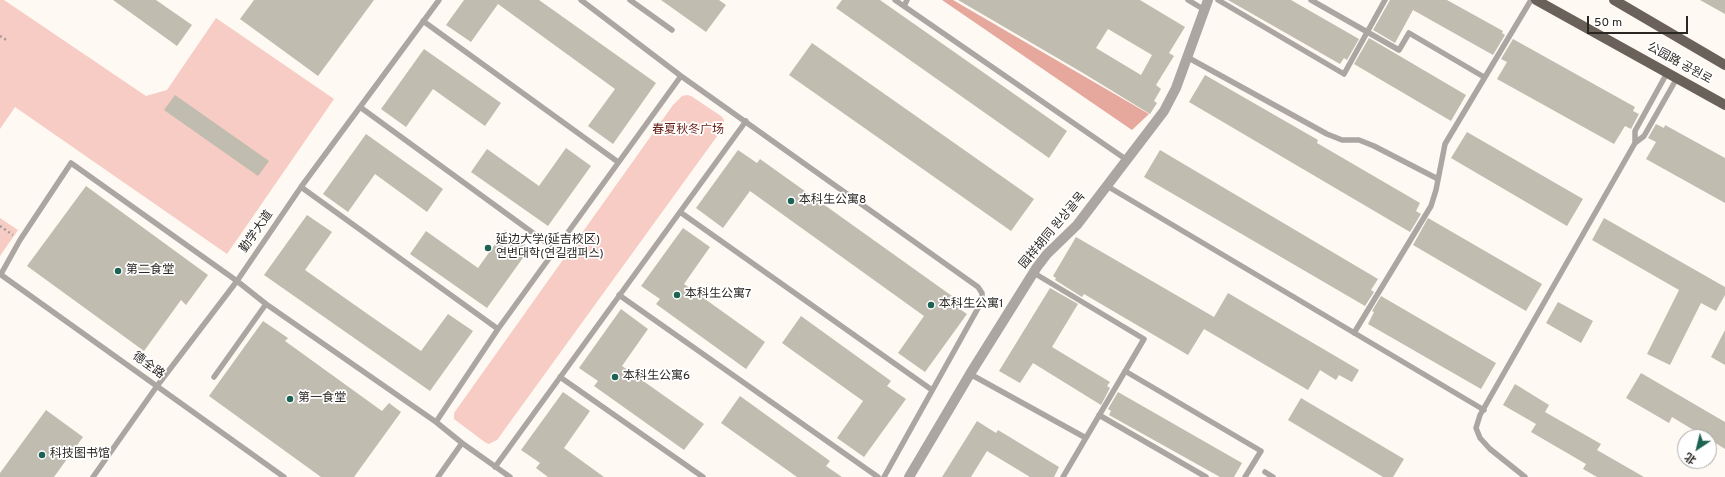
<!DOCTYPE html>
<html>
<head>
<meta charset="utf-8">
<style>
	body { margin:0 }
	#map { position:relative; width:1725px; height:477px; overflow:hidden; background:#fef9f2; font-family:Overpass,"Noto Sans SC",sans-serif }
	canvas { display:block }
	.north { position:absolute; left:1677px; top:429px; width:40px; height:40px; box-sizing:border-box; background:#fff; border:1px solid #aaa8a7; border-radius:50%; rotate:215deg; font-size:11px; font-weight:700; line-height:16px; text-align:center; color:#2a2622 }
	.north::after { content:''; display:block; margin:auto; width:14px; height:18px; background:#1d6354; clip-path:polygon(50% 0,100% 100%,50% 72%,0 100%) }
	.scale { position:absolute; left:1587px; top:16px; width:101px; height:18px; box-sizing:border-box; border:2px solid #2a2622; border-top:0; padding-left:5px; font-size:12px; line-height:14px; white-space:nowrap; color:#2a2622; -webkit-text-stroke:3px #fff; paint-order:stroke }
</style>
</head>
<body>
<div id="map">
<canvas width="1725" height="477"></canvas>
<div class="north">北</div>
<div class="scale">50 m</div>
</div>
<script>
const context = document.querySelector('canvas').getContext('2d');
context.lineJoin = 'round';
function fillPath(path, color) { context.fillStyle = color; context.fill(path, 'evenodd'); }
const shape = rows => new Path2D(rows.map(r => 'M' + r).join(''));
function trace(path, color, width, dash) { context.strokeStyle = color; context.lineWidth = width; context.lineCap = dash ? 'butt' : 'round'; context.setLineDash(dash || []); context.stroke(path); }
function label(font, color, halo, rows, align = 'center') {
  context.font = font + ' Overpass,"Noto Sans SC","Noto Sans KR",sans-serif'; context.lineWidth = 3.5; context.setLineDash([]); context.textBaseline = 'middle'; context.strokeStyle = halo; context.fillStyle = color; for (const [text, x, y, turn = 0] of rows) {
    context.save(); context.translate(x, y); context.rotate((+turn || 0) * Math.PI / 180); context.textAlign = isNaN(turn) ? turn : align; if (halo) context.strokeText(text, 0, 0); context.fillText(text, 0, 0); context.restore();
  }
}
const green = shape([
	[0,0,4,0,146,96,167,90,216,18,334,99,227,254,15,107,0,129],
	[687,95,691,96,721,116,724,120,723,128,497,440,489,444,486,443,454,419,454,413,673,105,682,96],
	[0,218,18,230,0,256]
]);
const forest = shape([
	[942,0,953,0,1149,114,1132,130]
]);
const building = shape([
	[113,0,156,0,192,25,177,46],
	[254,0,374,0,318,76,240,19],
	[464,0,539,0,656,83,613,144,588,126,615,89,498,4,471,42,446,25],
	[661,0,719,0,726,5,706,32],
	[842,0,880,0,1067,131,1049,158,836,8],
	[958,0,1140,0,1185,27,1169,53,1174,56,1156,85,1161,89,1154,101,1157,103,1150,114,1083,73],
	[1108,29,1152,55,1141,75,1096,48],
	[1228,0,1291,0,1359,39,1347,60,1344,58,1340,64],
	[1390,0,1447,0,1503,31,1502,33,1505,35,1493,55,1413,10,1395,43,1373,30],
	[1700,0,1725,0,1725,14],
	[1369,38,1466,95,1451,121,1354,64],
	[1513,39,1635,107,1633,111,1639,114,1631,129,1625,126,1614,144,1497,79,1507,62,1501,59],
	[812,43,1034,199,1011,231,789,75],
	[424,49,501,103,485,126,433,89,406,127,381,109],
	[1205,75,1318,140,1317,143,1420,203,1416,211,1421,214,1410,232,1189,102],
	[175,95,269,161,258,176,164,110],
	[1656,124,1664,128,1665,125,1725,158,1725,203,1646,159,1656,142,1648,138],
	[1467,132,1583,199,1567,226,1451,158],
	[366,134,443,189,427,212,375,174,348,212,323,194],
	[566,148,591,166,548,226,471,172,487,149,539,186],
	[738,150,757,163,760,159,952,296,948,301,967,314,925,372,898,353,924,316,750,191,723,228,696,208],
	[1160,150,1378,279,1371,290,1374,292,1365,306,1144,177],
	[86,186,208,275,186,305,181,300,144,351,27,266],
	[307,215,332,232,305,270,369,315,421,351,448,314,473,331,430,391,264,275],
	[1428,218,1542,284,1526,311,1413,245],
	[1604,218,1725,287,1725,295,1716,311,1701,303,1670,365,1647,354,1679,290,1592,240],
	[683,228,710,247,684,284,765,342,746,369,656,304,660,299,641,286],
	[505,230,530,248,487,308,410,254,426,231,478,268],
	[1076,237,1214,317,1228,293,1359,370,1352,382,1339,375,1336,380,1320,370,1308,390,1204,329,1188,355,1084,294,1082,297,1055,280,1056,278,1053,276],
	[1050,288,1078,304,1052,347,1110,382,1107,386,1110,388,1101,405,1033,363,1020,383,999,371],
	[1381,296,1496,363,1481,389,1368,324,1374,312,1372,311],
	[1558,302,1593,321,1581,343,1546,323],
	[621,309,648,329,622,366,704,424,684,450,594,386,598,381,579,368],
	[801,316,891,381,887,386,906,399,864,457,837,438,863,401,782,343],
	[263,321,288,338,285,341,382,411,389,403,401,412,354,477,321,477,209,396],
	[1725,330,1725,365,1711,357],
	[1641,373,1725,422,1725,449,1709,439,1709,437,1705,437,1672,417,1669,423,1626,398],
	[1515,384,1549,405,1545,412,1601,444,1597,450,1644,477,1597,477,1583,469,1586,464,1531,432,1536,424,1503,405],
	[563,392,590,411,564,448,604,477,548,477,536,468,540,463,521,450],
	[1118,392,1242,463,1234,477,1220,477,1109,415,1111,411,1108,409],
	[740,396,830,461,826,466,842,477,797,477,721,423],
	[1301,398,1404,459,1393,477,1383,477,1288,420],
	[46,410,83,437,54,477,0,477,0,473],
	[977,421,996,433,998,430,1059,467,1054,477,1030,477,987,451,971,477,942,477]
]);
const path = shape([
	[0,36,8,41],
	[0,226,13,235]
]);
const service = shape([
	[581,0,681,76,978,287,982,293,982,301,884,477],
	[630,0,672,30],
	[895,0,1127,160],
	[1188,0,1203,9],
	[1218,0,1344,74,1385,0],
	[1311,0,1399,50,1409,33,1484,77],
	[904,6,907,0],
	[423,21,618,162],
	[1187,57,1327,134,1342,140,1359,140,1374,146,1438,179],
	[360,107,555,249],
	[1635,143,1635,131,1667,73],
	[1107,186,1484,410],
	[301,187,498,329],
	[680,212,932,390],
	[1034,273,1144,339,1063,477],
	[0,274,284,477],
	[1,274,20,240,71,163,237,281,266,304,436,422,462,443,510,477],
	[619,295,878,477],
	[1354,333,1431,206,1436,190,1445,144,1531,0],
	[1125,371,1261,451,1245,477],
	[970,374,1086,438],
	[214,377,266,304],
	[560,377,703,477],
	[1099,415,1206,477],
	[436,422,498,329,681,76],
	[495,467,746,121],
	[1265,472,1273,477],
	[93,477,157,386,237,281,301,187,439,0],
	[438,477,462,443],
	[1525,477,1490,449,1480,438,1476,428,1480,415,1635,143,1644,136,1677,78]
]);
const minor = shape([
	[909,477,970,374,1037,267,1047,254,1077,225,1164,111,1176,88,1208,0]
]);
const primary = shape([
	[1536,0,1725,105],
	[1614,0,1725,65]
]);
const markers = [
	[791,201,4,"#1d6354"],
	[488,248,4,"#1d6354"],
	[118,271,4,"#1d6354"],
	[677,295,4,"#1d6354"],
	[931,305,4,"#1d6354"],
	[615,377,4,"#1d6354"],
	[290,399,4,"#1d6354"],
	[42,455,4,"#1d6354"]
];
const streetNames = [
	["公园路 공원로",1679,64,29],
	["园祥胡同 원상골목",1053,231,-50],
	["勤学大道",257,232,-55],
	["德全路",148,366,36]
];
const parkNames = [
	["春夏秋冬广场",688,131]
];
const poiNames = [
	["本科生公寓8",799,201],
	["延边大学(延吉校区)",496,241],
	["연변대학(연길캠퍼스)",496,255],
	["第二食堂",126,271],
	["本科生公寓7",685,295],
	["本科生公寓1",939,305],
	["本科生公寓6",623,377],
	["第一食堂",298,399],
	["科技图书馆",50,455]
];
fillPath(green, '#f7ccc4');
fillPath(forest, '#e6a89c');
fillPath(building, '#c0bcaf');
trace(path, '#a09b96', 2.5, [2, 3]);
trace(service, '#aca6a2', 5.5);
trace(minor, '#aca6a2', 10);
trace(primary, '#6b615b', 10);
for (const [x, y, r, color] of markers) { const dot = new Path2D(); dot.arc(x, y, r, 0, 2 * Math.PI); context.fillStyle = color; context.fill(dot); trace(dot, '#fff', 1.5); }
label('12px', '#2a2622', '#fff', streetNames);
label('12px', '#661d13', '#fff', parkNames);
label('12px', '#2a2622', '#fff', poiNames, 'left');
</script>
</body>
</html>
